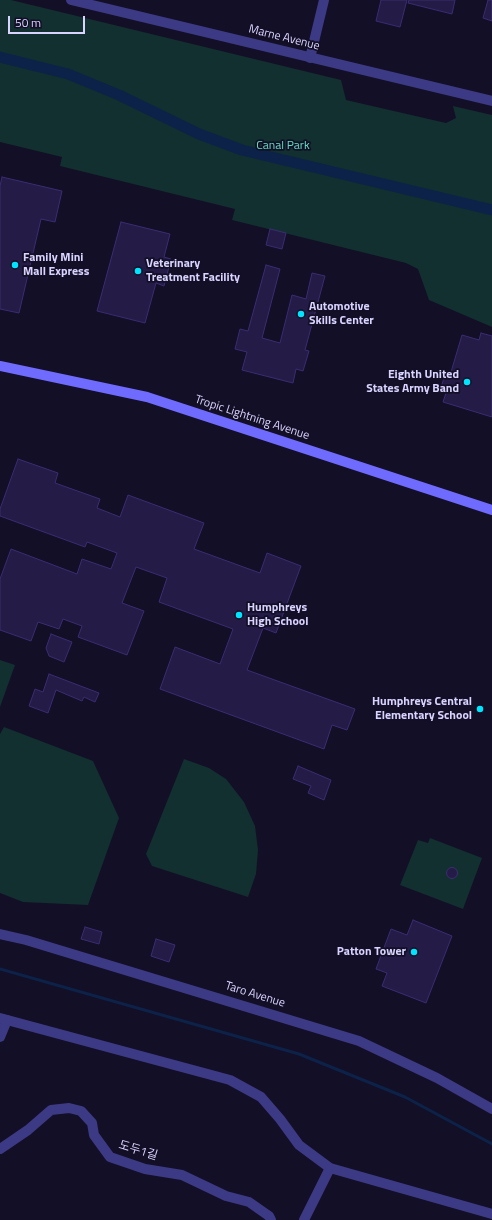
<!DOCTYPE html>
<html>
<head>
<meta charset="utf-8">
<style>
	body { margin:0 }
	#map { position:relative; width:492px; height:1220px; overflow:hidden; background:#130f26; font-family:"Titillium Web",sans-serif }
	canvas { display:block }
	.scale { position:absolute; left:8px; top:16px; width:77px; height:18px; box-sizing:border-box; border:2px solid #d9d4ff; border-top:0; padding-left:5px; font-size:12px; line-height:14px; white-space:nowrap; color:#d9d4ff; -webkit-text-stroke:3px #130f26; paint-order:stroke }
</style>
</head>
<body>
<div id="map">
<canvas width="492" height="1220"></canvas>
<div class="scale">50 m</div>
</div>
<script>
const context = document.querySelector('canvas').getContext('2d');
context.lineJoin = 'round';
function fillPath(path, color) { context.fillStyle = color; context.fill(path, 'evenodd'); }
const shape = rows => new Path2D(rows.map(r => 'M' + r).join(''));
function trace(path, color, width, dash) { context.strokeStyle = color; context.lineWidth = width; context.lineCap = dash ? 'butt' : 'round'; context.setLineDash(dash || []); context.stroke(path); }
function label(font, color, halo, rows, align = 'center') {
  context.font = font + ' "Titillium Web","Noto Sans KR",sans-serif'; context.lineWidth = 3.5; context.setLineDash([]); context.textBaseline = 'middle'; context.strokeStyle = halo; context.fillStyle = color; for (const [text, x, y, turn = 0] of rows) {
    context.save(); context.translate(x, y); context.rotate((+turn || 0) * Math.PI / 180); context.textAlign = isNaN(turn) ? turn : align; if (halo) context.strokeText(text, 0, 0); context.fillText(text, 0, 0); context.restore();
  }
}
const green = shape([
	[0,0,11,0,341,80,346,100,446,123,456,118,453,106,492,115,492,327,429,300,418,269,406,263,232,220,235,209,60,166,62,157,0,142],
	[0,660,15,665,0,707],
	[4,727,93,761,119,818,88,905,23,902,0,893,0,734],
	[184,759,209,768,226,779,244,802,255,826,258,850,256,874,248,897,152,866,146,854],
	[430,838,482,858,463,909,400,885,418,840,428,843]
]);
const stream = shape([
	[0,969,299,1054,405,1097,492,1144]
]);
const canal = shape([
	[0,57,68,74,119,95,199,134,242,150,492,210]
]);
const building = shape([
	[381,0,407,0,400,27,376,21,381,0],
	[409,0,455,0,452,14,408,3,409,0],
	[488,0,492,0,492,21,483,18,488,0],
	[2,177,62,191,55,222,41,219,19,313,0,309,0,186,2,177],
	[121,222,170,234,164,257,171,259,164,286,156,283,145,323,97,311,121,222],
	[270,229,286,233,282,249,266,245,270,229],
	[266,265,280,269,262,338,280,343,292,295,306,299,312,273,325,276,305,350,309,351,303,371,296,369,293,383,242,370,247,352,235,349,240,329,248,331,266,265],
	[481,333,492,336,492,417,443,402,446,393,440,391,446,371,451,372,462,335,479,340,481,333],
	[18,459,58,473,55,483,100,499,97,508,120,517,128,495,204,523,194,549,260,573,267,553,301,566,276,633,263,628,247,670,355,709,347,730,332,725,324,749,160,689,175,647,220,664,233,629,159,602,167,578,136,567,122,603,144,611,127,655,78,637,82,626,63,619,59,629,38,622,31,641,0,630,0,579,11,549,77,574,82,559,111,569,117,553,87,542,85,547,0,516,0,509,18,459],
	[51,634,72,642,64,662,49,656,46,648,51,634],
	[49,674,99,693,95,702,84,697,82,701,56,690,48,713,29,706,35,689,43,692,49,674],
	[298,766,331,780,324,800,308,793,311,786,293,779,298,766],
	'446.5 873a5.5 5.5 0 1 1 11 0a5.5 5.5 0 1 1-11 0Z',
	[413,920,452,936,426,1003,382,986,387,973,376,969,391,929,407,935,413,920],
	[85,927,102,932,99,944,81,939,85,927],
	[156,939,175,945,169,962,151,956,156,939]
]);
const minor = shape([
	[310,58,324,0],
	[0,1037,7,1020],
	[0,1149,28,1130,51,1110,69,1108,81,1111,92,1123,94,1135,110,1157,145,1169,182,1175,226,1196,249,1202,269,1216,271,1220],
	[304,1220,330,1168]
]);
const tertiary = shape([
	[71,0,492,101],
	[0,934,26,940,359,1041,437,1078,492,1109],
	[0,1018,230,1080,261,1097,280,1119,299,1145,330,1168,492,1214]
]);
const secondary = shape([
	[0,366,147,397,492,510]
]);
const markers = [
	[15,265,4,"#00e5ff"],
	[138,271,4,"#00e5ff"],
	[301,314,4,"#00e5ff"],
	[467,382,4,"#00e5ff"],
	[239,615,4,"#00e5ff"],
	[480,709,4,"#00e5ff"],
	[414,952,4,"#00e5ff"]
];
const streetNames = [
	["Marne Avenue",284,38,14],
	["Tropic Lightning Avenue",252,418,18],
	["Taro Avenue",255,995,17],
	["도두1길",138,1151,17]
];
const parkNames = [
	["Canal Park",283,146]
];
const poiNames = [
	["Family Mini",23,258],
	["Mall Express",23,272],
	["Veterinary",146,264],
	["Treatment Facility",146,278],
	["Automotive",309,307],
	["Skills Center",309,321],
	["Eighth United",459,375,"right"],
	["States Army Band",459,389,"right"],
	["Humphreys",247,608],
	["High School",247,622],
	["Humphreys Central",472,702,"right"],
	["Elementary School",472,716,"right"],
	["Patton Tower",406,952,"right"]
];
fillPath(green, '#12302f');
trace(stream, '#0c2248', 3);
trace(canal, '#0c2248', 11);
fillPath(building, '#241b47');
trace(building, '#3b2d73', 1);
trace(minor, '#3d3a85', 10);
trace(tertiary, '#3d3a85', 10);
trace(secondary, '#6f6bff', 10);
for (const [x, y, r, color] of markers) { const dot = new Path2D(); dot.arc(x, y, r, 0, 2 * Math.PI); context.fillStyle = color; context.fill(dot); trace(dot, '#130f26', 1.5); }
label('12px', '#d9d4ff', '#130f26', streetNames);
label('12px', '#5fe0c0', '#130f26', parkNames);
label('bold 12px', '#d9d4ff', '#130f26', poiNames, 'left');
</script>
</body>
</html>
